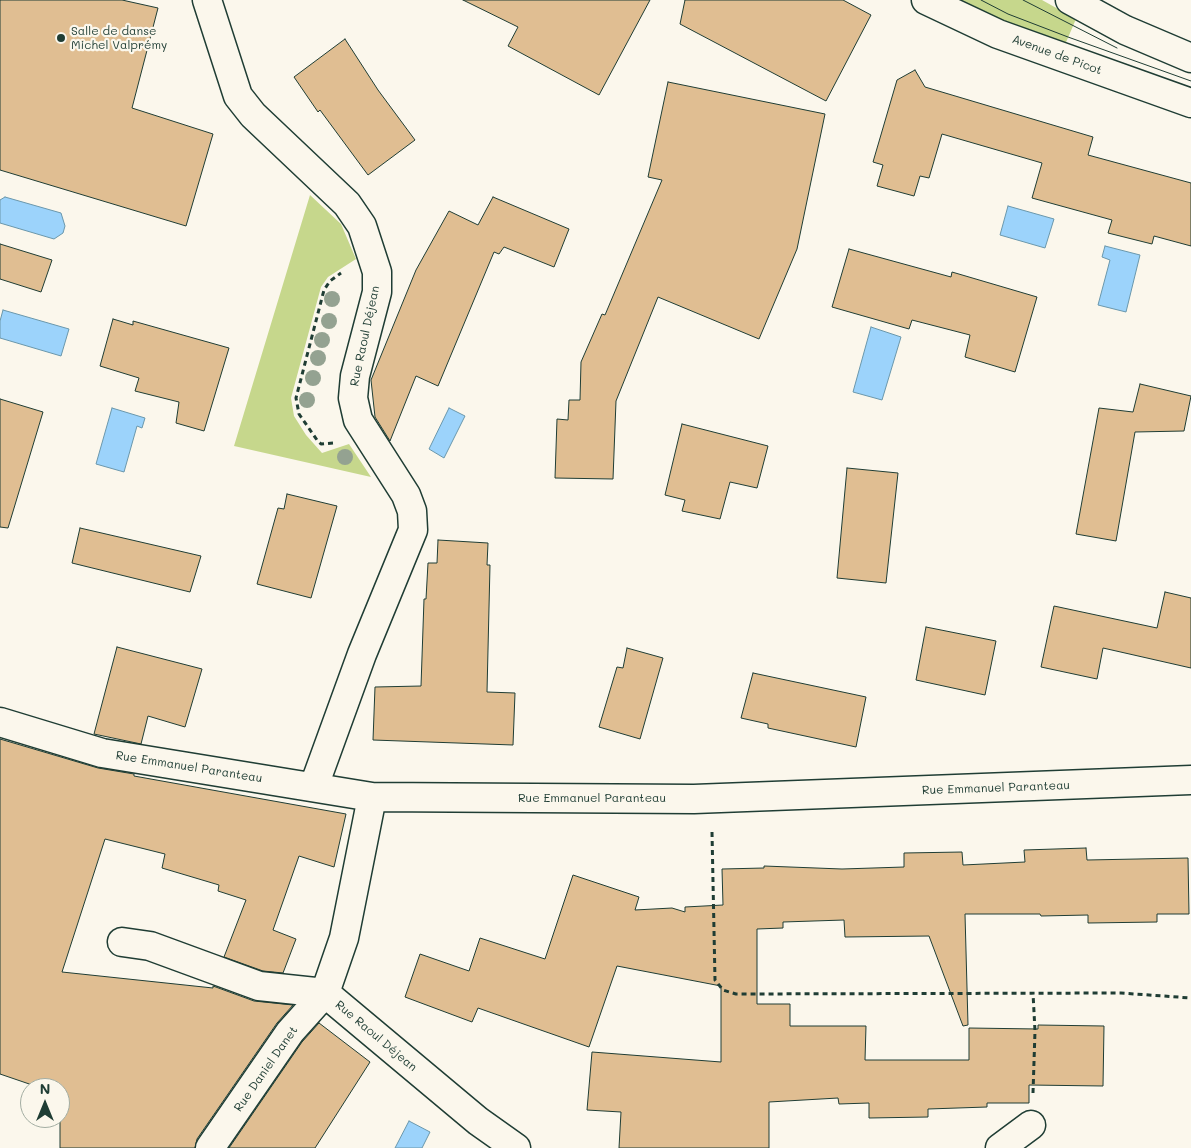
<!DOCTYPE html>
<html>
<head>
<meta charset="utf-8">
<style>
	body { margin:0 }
	#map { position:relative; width:1191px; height:1148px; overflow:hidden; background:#fbf7ec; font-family:Mali,sans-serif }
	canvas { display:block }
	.north { position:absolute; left:20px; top:1078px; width:50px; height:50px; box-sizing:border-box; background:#fbf7ec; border:1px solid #a3ada2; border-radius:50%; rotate:0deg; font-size:14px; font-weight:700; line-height:20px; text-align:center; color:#1f3d34 }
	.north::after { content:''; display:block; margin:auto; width:18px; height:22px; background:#1f3d34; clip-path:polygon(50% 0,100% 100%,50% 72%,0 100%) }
</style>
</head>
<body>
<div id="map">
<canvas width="1191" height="1148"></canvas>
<div class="north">N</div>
</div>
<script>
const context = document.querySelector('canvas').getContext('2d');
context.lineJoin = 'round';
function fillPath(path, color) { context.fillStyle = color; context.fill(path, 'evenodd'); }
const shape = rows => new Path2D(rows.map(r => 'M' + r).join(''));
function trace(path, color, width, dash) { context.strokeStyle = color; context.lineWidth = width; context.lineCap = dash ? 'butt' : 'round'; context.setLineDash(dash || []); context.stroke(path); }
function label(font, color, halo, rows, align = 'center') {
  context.font = font + ' Mali,sans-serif'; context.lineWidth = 4.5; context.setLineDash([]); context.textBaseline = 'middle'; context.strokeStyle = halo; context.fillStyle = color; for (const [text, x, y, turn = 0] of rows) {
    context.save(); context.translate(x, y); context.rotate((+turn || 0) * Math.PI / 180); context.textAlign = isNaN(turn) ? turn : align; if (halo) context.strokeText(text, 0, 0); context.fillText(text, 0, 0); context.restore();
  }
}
const green = shape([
	[959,0,1042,0,1076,19,1064,47,1003,24],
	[310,195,341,224,356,259,328,277,321,287,291,398,294,416,306,435,322,453,349,444,371,477,234,446]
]);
const water = shape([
	[5,197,61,213,65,226,63,233,54,239,0,223,0,200,5,197],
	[1008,206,1054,219,1045,248,1000,235,1008,206],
	[1105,246,1140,255,1126,312,1098,305,1110,260,1102,257,1105,246],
	[3,310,69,329,61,356,0,338,0,321,3,310],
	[871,327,901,337,882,400,853,392,871,327],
	[112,408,145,418,142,428,137,426,124,472,96,464,112,408],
	[449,408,465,416,444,458,429,449,449,408],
	[409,1121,430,1132,422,1148,395,1148,409,1121]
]);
const building = shape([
	[0,0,122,0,158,8,132,108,213,134,186,226,0,170,0,0],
	[463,0,650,0,599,95,508,46,518,27,463,0],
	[685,0,843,0,871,15,826,101,680,24,685,0],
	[345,39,378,90,415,140,368,175,320,110,318,112,294,77,345,39],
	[915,70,925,87,1093,137,1088,155,1191,183,1191,246,1154,236,1152,244,1108,233,1112,220,1032,198,1042,163,942,134,929,178,920,176,914,196,877,186,883,165,873,162,897,80,915,70],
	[668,82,825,114,797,249,759,339,658,297,616,401,613,479,555,478,557,419,568,420,569,400,580,400,581,362,602,314,605,315,662,180,648,177,668,82],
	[493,197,569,229,554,267,504,247,499,254,494,252,438,386,416,376,390,441,375,417,371,380,416,270,449,211,478,225,493,197],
	[0,244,52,260,41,292,0,279,0,244],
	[849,249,951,277,952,272,1037,297,1015,372,965,357,970,335,912,320,909,329,832,307,849,249],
	[113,319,133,325,133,321,229,348,204,431,176,423,179,402,135,391,139,378,100,366,113,319],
	[1140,384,1191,396,1184,431,1135,432,1116,541,1076,534,1099,408,1133,412,1140,384],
	[0,399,43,412,8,528,0,527,0,399],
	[682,424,768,446,757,488,730,482,720,519,682,511,685,500,665,495,682,424],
	[847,468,898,473,886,583,837,578,847,468],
	[287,494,337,506,311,598,257,584,278,508,284,509,287,494],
	[80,528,201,556,190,592,72,563,80,528],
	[438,540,488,543,487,565,490,565,487,692,515,693,513,745,373,740,375,687,421,686,424,599,426,599,428,563,437,563,438,540],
	[1165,592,1191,598,1191,668,1103,648,1097,679,1041,667,1054,606,1157,628,1165,592],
	[926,627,996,641,985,695,916,680,926,627],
	[117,647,202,669,185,727,148,716,141,744,94,734,117,647],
	[627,648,663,658,640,739,599,727,617,667,623,668,627,648],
	[753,673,866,697,856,747,768,728,768,724,741,718,753,673],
	[0,739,98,768,134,774,134,776,346,814,334,867,299,856,273,930,296,939,283,973,263,971,224,957,246,900,218,891,219,885,162,868,165,854,105,839,62,972,213,988,213,986,254,1001,293,1005,277,1023,197,1139,195,1148,60,1148,60,1088,41,1088,0,1074,0,739],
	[1086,848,1087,860,1188,858,1189,914,1157,914,1157,922,1088,923,1088,915,1041,916,1040,914,965,914,968,1025,963,1026,929,936,845,937,844,920,783,922,783,928,757,929,757,1004,790,1004,790,1026,866,1026,865,1060,969,1060,969,1028,1038,1029,1038,1025,1104,1026,1103,1086,1029,1085,1029,1103,987,1103,987,1107,928,1109,928,1117,869,1118,869,1103,839,1104,838,1098,769,1102,769,1148,619,1148,621,1112,587,1110,592,1052,721,1062,721,986,617,966,589,1047,478,1008,472,1022,405,997,420,954,469,971,480,938,545,959,573,875,639,897,635,910,672,908,685,912,685,907,723,905,722,869,764,868,764,866,842,869,904,867,904,853,962,852,963,865,1025,862,1024,850,1086,848],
	[319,1023,370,1062,315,1148,229,1148,302,1042,319,1023]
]);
const path = shape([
	[333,443,321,444,317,440,299,414,296,398,324,290,330,281,341,273],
	[712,832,715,980,723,990,736,994,1121,993,1191,998],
	[1033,1093,1035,1031,1033,993]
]);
const minor = shape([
	[207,0,238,96,253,115,347,204,362,226,377,272,377,292,355,376,353,398,358,420,406,495,412,511,413,530,362,654,314,786],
	[926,0,998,34,1191,103],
	[1070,0,1125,30,1191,58],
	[0,722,102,753,372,797,694,799,1191,780],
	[122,942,150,946,259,986,325,993],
	[325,993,478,1121,516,1148],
	[210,1148,290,1032,325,993,344,938,372,797],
	[1000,1148,1031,1125]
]);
const tram = shape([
	[981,0,1008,14,1068,37,1191,81],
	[1023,0,1117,48]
]);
const trees = [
	[332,299],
	[329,321],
	[322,340],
	[318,358],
	[313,378],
	[307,400],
	[345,457]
];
const markers = [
	[61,38,5,"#1f3d34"]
];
const poiNames = [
	["Salle de danse",71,31],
	["Michel Valprémy",71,45]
];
const streetNames = [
	["Avenue de Picot",1057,55,20],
	["Rue Raoul Déjean",365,336,-78],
	["Rue Emmanuel Paranteau",189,767,9],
	["Rue Emmanuel Paranteau",996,788,-2],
	["Rue Emmanuel Paranteau",592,798],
	["Rue Raoul Déjean",376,1036,40],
	["Rue Daniel Danet",266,1069,-55]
];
fillPath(green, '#c6d78c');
fillPath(water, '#9cd3fb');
trace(water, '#6a97ab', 1);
fillPath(building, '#e0be92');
trace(building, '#1f3d34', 1);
trace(minor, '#1f3d34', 31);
trace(path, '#1f3d34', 3, [5, 4]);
trace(minor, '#fbf7ec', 28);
trace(tram, '#1f3d34', 1);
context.fillStyle = '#94a291';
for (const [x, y] of trees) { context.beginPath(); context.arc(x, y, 8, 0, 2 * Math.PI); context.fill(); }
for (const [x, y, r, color] of markers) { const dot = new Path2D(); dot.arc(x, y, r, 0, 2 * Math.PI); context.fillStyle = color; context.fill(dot); trace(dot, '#fbf7ec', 2); }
label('12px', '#1f3d34', '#fbf7ec', poiNames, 'left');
label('12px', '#1f3d34', '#fbf7ec', streetNames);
</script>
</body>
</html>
